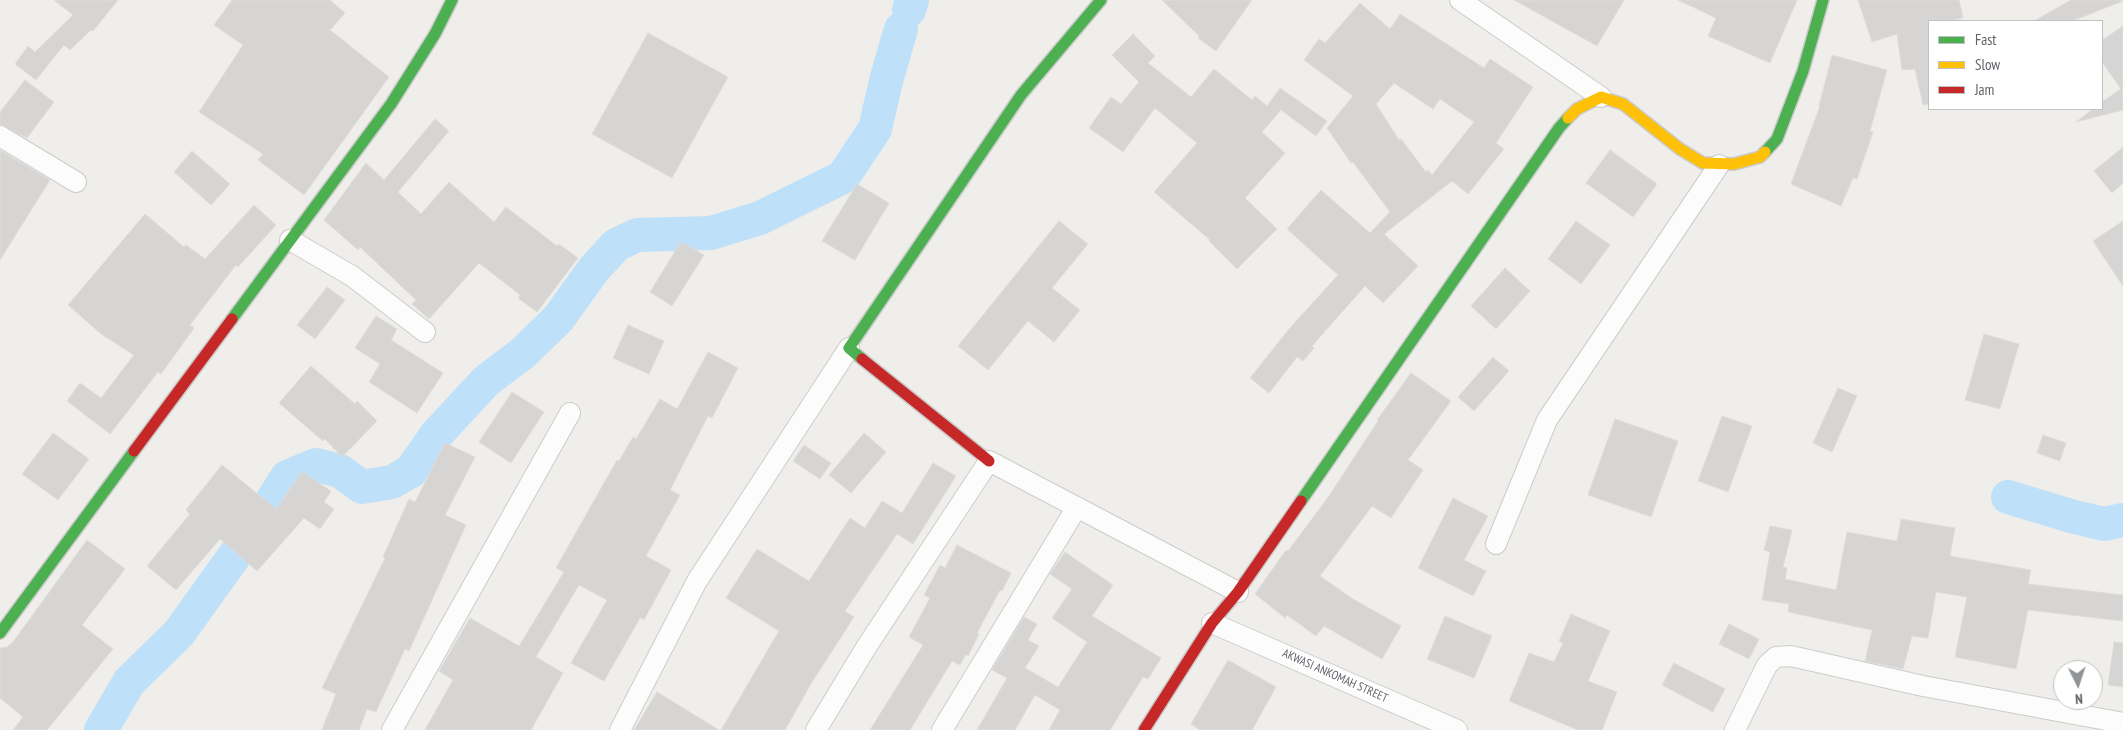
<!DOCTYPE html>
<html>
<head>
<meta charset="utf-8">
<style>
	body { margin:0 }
	#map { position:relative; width:2123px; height:730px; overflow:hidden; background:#efeeea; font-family:"PT Sans Narrow",sans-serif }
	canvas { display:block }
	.legend { position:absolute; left:1928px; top:20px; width:175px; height:90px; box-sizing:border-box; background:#fff; border:1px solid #bfc1c3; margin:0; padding:6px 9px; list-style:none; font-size:15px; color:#5f6368 }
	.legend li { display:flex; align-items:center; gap:10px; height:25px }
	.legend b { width:25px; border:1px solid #bfc1c3 }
	.north { position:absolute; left:2053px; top:660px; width:50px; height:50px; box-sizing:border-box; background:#fff; border:1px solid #bfc1c3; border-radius:50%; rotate:176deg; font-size:14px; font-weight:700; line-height:20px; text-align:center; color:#5f6368 }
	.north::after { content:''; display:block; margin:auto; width:18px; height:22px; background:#919496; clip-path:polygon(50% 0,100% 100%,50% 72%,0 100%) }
</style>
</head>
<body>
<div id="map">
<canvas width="2123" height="730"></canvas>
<ul class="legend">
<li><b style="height:6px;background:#4caf50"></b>Fast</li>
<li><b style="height:6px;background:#ffc107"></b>Slow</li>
<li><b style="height:6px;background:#c62828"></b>Jam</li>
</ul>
<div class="north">N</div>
</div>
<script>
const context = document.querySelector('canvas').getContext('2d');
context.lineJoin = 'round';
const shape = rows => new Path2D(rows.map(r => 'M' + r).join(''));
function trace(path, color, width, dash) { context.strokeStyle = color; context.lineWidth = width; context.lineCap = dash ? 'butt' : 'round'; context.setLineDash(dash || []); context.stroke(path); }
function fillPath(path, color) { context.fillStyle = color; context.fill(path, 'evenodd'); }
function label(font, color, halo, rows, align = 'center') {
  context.font = font + ' "PT Sans Narrow",sans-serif'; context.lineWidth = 4.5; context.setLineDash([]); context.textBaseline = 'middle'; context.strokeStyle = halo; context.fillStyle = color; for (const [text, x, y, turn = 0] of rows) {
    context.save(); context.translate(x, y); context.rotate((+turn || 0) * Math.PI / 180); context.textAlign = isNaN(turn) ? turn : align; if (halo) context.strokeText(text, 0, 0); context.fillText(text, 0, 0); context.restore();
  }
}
const river = shape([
	[909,10,912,0],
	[2008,497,2071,516,2104,524,2123,520],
	[101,730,129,682,179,633,258,523,287,477,316,465,340,471,362,487,392,482,411,471,436,435,486,381,523,353,558,319,594,269,616,245,637,235,711,233,760,218,843,177,875,129,886,81,901,29]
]);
const building = shape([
	[54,0,118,0,93,31,91,30,70,50,64,45,36,80,15,64,28,46,35,52,73,15,54,0],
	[232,0,330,0,345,13,330,30,389,77,304,195,258,160,263,154,199,112,243,45,214,25,232,0],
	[1162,0,1252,0,1216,51,1198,38,1199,36,1162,0],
	[1514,0,1624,0,1597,46,1514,0],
	[1678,0,1797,0,1770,63,1708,36,1716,18,1678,0],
	[1858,0,1959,0,1963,18,1949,21,1929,21,1929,104,1923,105,1915,69,1902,70,1897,34,1872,42,1858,0],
	[2071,0,2123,0,2123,1,2072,21,2034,21,2071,0],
	[1360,3,1390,29,1400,14,1484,68,1490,59,1533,87,1496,143,1504,149,1468,194,1452,181,1384,234,1418,266,1383,303,1365,286,1312,346,1314,348,1303,361,1297,357,1269,393,1250,378,1289,329,1338,275,1287,229,1321,190,1370,233,1390,212,1353,162,1351,163,1327,128,1353,96,1304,60,1319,39,1325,43,1360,3],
	[1394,83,1433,109,1440,99,1474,122,1432,175,1428,170,1426,172,1401,139,1399,140,1376,104,1394,83],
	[2123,26,2123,110,2076,122,2093,109,2102,109,2102,102,2121,89,2102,62,2102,40,2123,26],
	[648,33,728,77,672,178,592,134,648,33],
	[1133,34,1155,56,1148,63,1191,97,1214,69,1252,100,1255,96,1267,106,1280,88,1327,121,1316,136,1281,110,1262,132,1285,153,1245,198,1277,229,1237,269,1209,241,1210,240,1154,192,1197,143,1155,108,1123,152,1089,128,1111,97,1121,104,1139,82,1112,55,1133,34],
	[1832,55,1887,70,1870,131,1873,132,1857,179,1853,178,1841,206,1791,184,1820,106,1819,106,1832,55],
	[25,80,54,102,27,138,0,124,0,112,25,80],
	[435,119,449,131,398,192,421,214,449,182,494,222,506,207,557,246,559,244,578,258,537,312,518,298,520,295,479,263,429,319,412,304,416,300,360,247,358,250,324,220,366,163,384,180,435,119],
	[2123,147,2123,183,2112,193,2094,171,2123,147],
	[0,150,50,180,0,260,0,150],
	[1610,150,1657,184,1633,217,1586,183,1610,150],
	[192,151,230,184,211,205,174,172,192,151],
	[857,184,889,203,855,260,822,241,857,184],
	[254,205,276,225,238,267,236,265,190,325,194,328,161,374,158,372,110,434,67,401,80,383,101,398,134,355,101,334,68,305,145,214,184,247,186,245,205,259,254,205],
	[1059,221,1088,244,1052,288,1080,310,1054,342,1028,321,988,370,958,346,1059,221],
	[1576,221,1610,245,1581,284,1548,259,1576,221],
	[2123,221,2123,286,2093,241,2123,221],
	[681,242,704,255,672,306,650,292,681,242],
	[1505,268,1530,291,1496,329,1471,306,1505,268],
	[327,287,345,300,315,339,297,325,327,287],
	[376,316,397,329,391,340,443,373,417,413,369,382,380,364,355,348,376,316],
	[628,325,664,341,649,374,613,358,628,325],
	[1984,334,2019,344,2000,409,1965,400,1984,334],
	[708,352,738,368,712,418,708,416,670,490,680,495,646,556,671,570,644,620,640,618,604,681,571,663,607,600,579,585,536,657,563,673,531,730,425,730,453,680,439,671,470,618,519,646,564,572,556,568,617,460,619,461,633,437,636,439,660,399,677,409,708,352],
	[1493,357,1509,371,1474,411,1458,397,1493,357],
	[311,366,355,404,357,401,377,421,342,457,325,439,323,441,279,403,311,366],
	[1411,373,1451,401,1408,460,1423,470,1391,518,1372,506,1320,576,1353,599,1401,626,1382,659,1324,626,1316,636,1287,615,1285,618,1255,594,1286,550,1288,551,1329,496,1378,421,1377,420,1411,373],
	[1838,388,1857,396,1832,452,1813,443,1838,388],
	[512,392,544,412,511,463,479,442,512,392],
	[1722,416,1752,426,1728,492,1698,481,1722,416],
	[1615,419,1678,441,1651,517,1588,495,1615,419],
	[53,433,89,459,58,500,22,474,53,433],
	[864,433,886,452,851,493,829,475,864,433],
	[2043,435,2066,443,2060,461,2037,453,2043,435],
	[445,443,475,457,445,515,466,525,409,651,405,649,376,712,367,709,359,730,322,730,336,694,322,688,385,558,383,557,409,499,415,502,445,443],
	[804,445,831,463,820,479,793,461,804,445],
	[933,463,956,476,913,544,897,534,845,611,854,617,812,682,785,730,721,730,779,631,726,598,757,549,809,581,850,518,865,528,882,501,902,513,933,463],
	[222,465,276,509,302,472,331,491,324,502,334,509,320,529,304,518,257,571,220,539,176,590,147,566,190,514,186,510,222,465],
	[1453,498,1488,516,1464,560,1486,571,1473,596,1418,568,1453,498],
	[1901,519,1955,528,1950,556,2031,570,2028,584,2123,595,2123,621,2028,610,2016,669,1955,657,1967,597,1936,592,1928,638,1912,636,1903,669,1865,661,1872,630,1788,612,1789,604,1762,600,1770,552,1764,550,1770,526,1792,530,1783,567,1787,568,1785,579,1836,590,1847,532,1897,541,1901,519],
	[87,540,125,569,82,625,113,649,47,730,13,730,23,717,0,698,0,648,7,647,13,642,87,540],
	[957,545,1011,573,1002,591,1000,590,977,633,979,634,968,656,966,654,960,665,952,661,910,730,870,730,923,645,909,637,930,598,924,595,940,565,945,568,957,545],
	[1065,552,1113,585,1092,616,1161,658,1148,679,1143,677,1110,730,1049,730,1060,710,1035,695,1015,730,977,730,1007,678,992,670,1024,617,1037,624,1028,640,1039,646,1025,668,1058,687,1087,642,1052,618,1072,589,1050,574,1065,552],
	[1571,614,1610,631,1588,681,1617,692,1602,730,1578,730,1509,701,1529,653,1554,662,1563,643,1559,641,1571,614],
	[1445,616,1492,636,1474,678,1427,659,1445,616],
	[1729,624,1759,639,1749,659,1719,644,1729,624],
	[2114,642,2123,643,2123,687,2108,685,2114,642],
	[1228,660,1276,687,1252,730,1200,730,1191,724,1228,660],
	[1674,663,1725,689,1713,712,1662,685,1674,663],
	[657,692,719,730,634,730,657,692]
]);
const street = shape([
	[1460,0,1601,97],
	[0,136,76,182],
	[290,240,352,276,425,332],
	[1496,544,1547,420,1719,165],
	[1212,623,1457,730],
	[392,730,570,413],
	[620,730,697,581,849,348],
	[816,730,867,646,989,461,1238,592],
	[942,730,1077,507],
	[1735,730,1767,665,1776,657,1791,656,1923,686,2123,723]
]);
const fast = shape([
	[1765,152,1777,139,1803,71,1823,0],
	[232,319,391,104,435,34,452,0],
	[862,359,849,348,1021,95,1101,0],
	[1301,501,1559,128,1568,118],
	[0,633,134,451]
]);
const slow = shape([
	[1568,118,1577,109,1601,97,1623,104,1680,149,1703,163,1734,164,1760,157,1765,152]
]);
const jam = shape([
	[862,359,989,461],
	[134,451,232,319],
	[1144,730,1212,623,1238,592,1301,501]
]);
const streetNames = [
	["AKWASI ANKOMAH STREET",1335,676,24]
];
trace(river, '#bfe0f9', 34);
fillPath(building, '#d6d5d3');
trace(building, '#deddd9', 1);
trace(street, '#cbcccc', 22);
trace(fast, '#cacacb', 14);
trace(slow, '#cacacb', 14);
trace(jam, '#cacacb', 14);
trace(street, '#fdfcfc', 20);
trace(fast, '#4caf50', 11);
trace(slow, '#ffc107', 11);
trace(jam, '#c62828', 11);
label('12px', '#5f6368', '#fff', streetNames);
</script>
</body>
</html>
